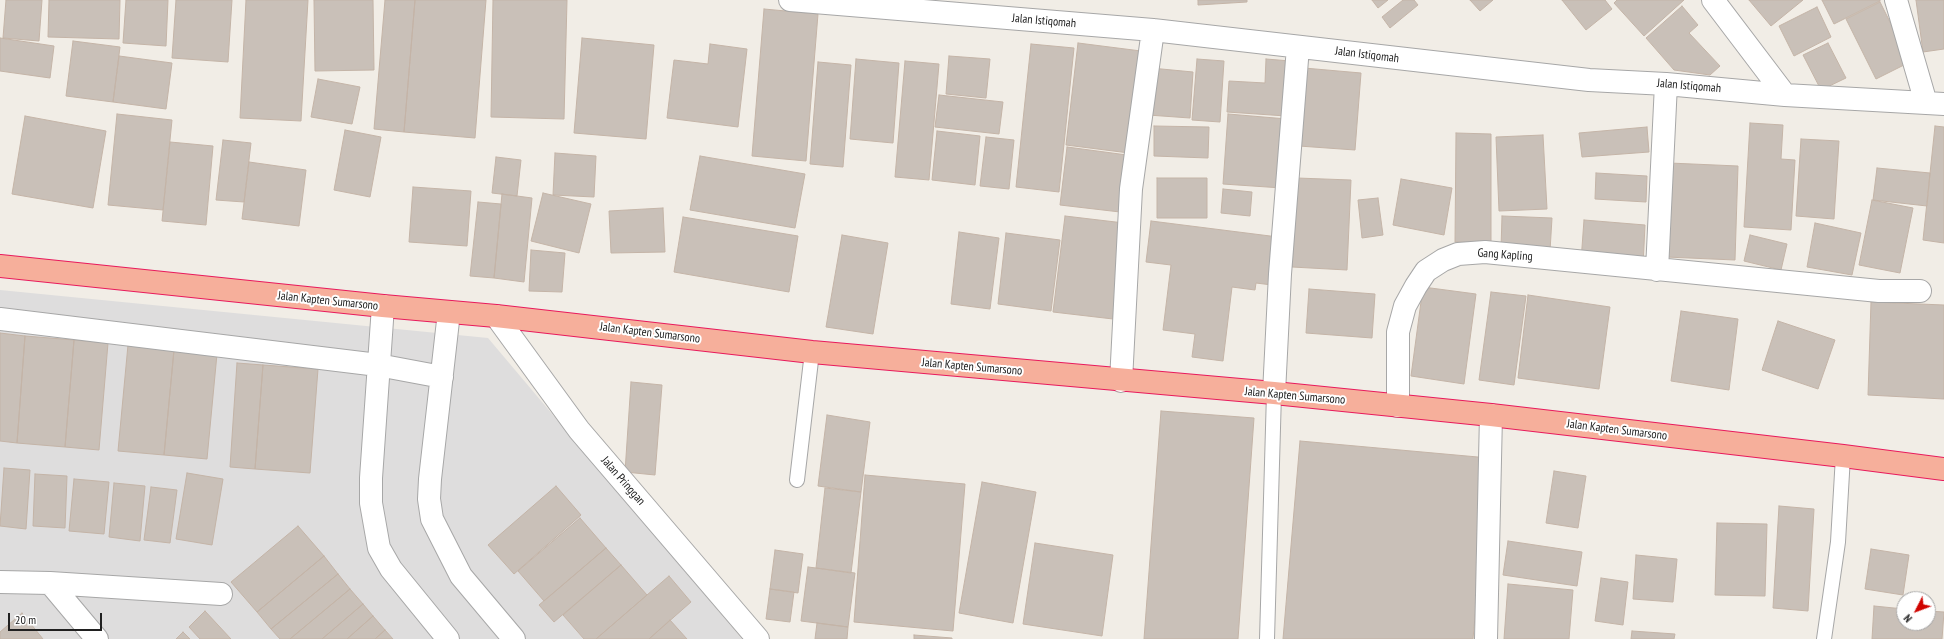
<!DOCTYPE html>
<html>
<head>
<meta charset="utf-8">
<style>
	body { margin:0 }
	#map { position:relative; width:1944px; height:639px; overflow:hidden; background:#f1ede6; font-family:"PT Sans Narrow",sans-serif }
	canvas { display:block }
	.north { position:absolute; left:1896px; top:591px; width:40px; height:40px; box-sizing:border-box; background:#fff; border:1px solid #a6a6a6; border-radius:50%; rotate:228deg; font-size:11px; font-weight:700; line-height:16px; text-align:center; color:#202020 }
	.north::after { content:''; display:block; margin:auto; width:14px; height:18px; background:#d00400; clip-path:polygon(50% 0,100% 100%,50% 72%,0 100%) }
	.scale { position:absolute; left:8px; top:613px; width:94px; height:18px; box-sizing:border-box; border:2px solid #202020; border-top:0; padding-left:5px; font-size:12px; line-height:14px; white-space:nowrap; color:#202020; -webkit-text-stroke:3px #fff; paint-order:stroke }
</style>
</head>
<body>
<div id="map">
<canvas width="1944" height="639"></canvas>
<div class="north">N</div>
<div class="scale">20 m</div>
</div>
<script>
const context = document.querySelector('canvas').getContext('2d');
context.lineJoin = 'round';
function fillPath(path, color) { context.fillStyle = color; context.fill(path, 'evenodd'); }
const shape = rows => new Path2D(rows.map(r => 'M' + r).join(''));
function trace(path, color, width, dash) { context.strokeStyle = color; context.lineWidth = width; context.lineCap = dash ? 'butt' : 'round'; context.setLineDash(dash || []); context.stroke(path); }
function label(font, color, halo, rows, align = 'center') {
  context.font = font + ' "PT Sans Narrow",sans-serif'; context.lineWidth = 4; context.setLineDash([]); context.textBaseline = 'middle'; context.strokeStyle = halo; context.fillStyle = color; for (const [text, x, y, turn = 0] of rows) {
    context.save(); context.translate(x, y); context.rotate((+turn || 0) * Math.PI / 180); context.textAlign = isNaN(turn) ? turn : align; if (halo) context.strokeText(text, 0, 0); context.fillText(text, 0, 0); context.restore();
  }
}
const residential = shape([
	[0,290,488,338,742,639,0,639]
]);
const building = shape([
	[6,0,42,0,39,41,3,38,6,0],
	[49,0,120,0,119,39,48,37,49,0],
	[126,0,168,0,166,46,123,43,126,0],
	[176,0,232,0,228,62,172,58,176,0],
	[246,0,308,0,301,121,240,118,246,0],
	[314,0,373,0,374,70,315,71,314,0],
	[385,0,415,0,404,132,374,129,385,0],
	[415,0,486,0,475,138,404,132,415,0],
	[493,0,567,0,564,119,491,117,493,0],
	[1198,0,1247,0,1247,2,1198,5,1198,0],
	[1372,0,1388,0,1378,8,1372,0],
	[1403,0,1414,0,1418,5,1390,28,1382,17,1403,0],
	[1470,0,1493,0,1480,11,1470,0],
	[1562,0,1605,0,1612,9,1586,30,1562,0],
	[1617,0,1684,0,1644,36,1614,3,1617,0],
	[1749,0,1803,0,1771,26,1749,0],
	[1822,0,1880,0,1880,1,1834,24,1822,0],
	[1916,0,1944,0,1944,49,1923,52,1916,0],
	[1880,2,1910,62,1876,79,1846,19,1880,2],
	[1682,6,1698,25,1689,33,1720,66,1710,75,1674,70,1646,38,1682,6],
	[1817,7,1831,37,1794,56,1779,26,1817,7],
	[764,9,818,14,806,161,752,156,764,9],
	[0,38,54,46,50,78,0,71,0,38],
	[582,38,654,45,646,139,574,133,582,38],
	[73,41,120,47,113,102,66,96,73,41],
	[1078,43,1141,51,1129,153,1066,145,1078,43],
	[1828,43,1846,78,1821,90,1803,55,1828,43],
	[710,44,747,49,738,127,667,118,674,60,708,64,710,44],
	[1031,44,1074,48,1059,192,1016,187,1031,44],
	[119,56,172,63,166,109,113,102,119,56],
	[949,56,990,59,986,98,946,94,949,56],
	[856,59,899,63,893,143,850,139,856,59],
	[1197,59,1224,61,1220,122,1192,120,1197,59],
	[1266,59,1290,61,1286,116,1227,112,1229,81,1265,83,1266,59],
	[905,61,939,64,929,180,895,177,905,61],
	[818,62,851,65,843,167,810,164,818,62],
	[1151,68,1193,72,1190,118,1148,115,1151,68],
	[1304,68,1361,73,1355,150,1299,146,1304,68],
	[318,79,360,87,352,124,311,117,318,79],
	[939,95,1003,102,999,134,935,127,939,95],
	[117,114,172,120,163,210,108,205,117,114],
	[1228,114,1287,119,1282,188,1223,184,1228,114],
	[25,116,106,131,93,208,12,194,25,116],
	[1750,123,1783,125,1781,159,1795,160,1791,230,1744,227,1750,123],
	[1154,126,1209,127,1208,158,1154,156,1154,126],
	[1935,126,1944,127,1944,243,1923,240,1935,126],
	[1647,127,1649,152,1582,157,1579,133,1647,127],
	[345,130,381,137,370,197,334,190,345,130],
	[937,131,980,136,975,185,932,180,937,131],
	[1456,133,1491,134,1491,243,1455,242,1456,133],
	[1543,135,1547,209,1499,211,1496,137,1543,135],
	[986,137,1014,140,1009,189,980,186,986,137],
	[1801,139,1839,141,1834,219,1796,216,1801,139],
	[223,140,251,143,244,202,216,200,223,140],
	[170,142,213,146,206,225,162,221,170,142],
	[1067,147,1127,155,1120,212,1060,205,1067,147],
	[555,153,596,156,594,197,553,195,555,153],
	[700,156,805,174,795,228,690,210,700,156],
	[496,157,521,160,517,196,492,193,496,157],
	[249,162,306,170,299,226,242,219,249,162],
	[1669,163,1738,166,1735,260,1666,257,1669,163],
	[1877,168,1930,173,1927,206,1873,200,1877,168],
	[1596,173,1647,176,1646,202,1595,199,1596,173],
	[1157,178,1207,178,1207,218,1157,218,1157,178],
	[1297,178,1351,180,1347,270,1292,267,1297,178],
	[1401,179,1452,188,1444,235,1393,225,1401,179],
	[413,187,471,191,467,246,409,242,413,187],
	[1223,189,1252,192,1250,216,1221,213,1223,189],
	[543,193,591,204,579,253,531,241,543,193],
	[502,194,532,198,524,282,494,278,502,194],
	[1378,198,1383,235,1362,238,1358,200,1378,198],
	[1872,200,1913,208,1900,273,1859,265,1872,200],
	[478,202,501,204,494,278,470,276,478,202],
	[663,208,665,252,611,253,609,211,663,208],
	[1065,216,1124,223,1113,319,1053,312,1065,216],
	[1502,216,1552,218,1550,251,1501,249,1502,216],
	[683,217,798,236,789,292,674,272,683,217],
	[1584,220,1645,225,1643,266,1581,261,1584,220],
	[1151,221,1278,237,1272,285,1256,283,1255,290,1232,287,1223,361,1192,357,1195,334,1163,330,1171,265,1146,262,1151,221],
	[1815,223,1861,233,1852,275,1807,267,1815,223],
	[959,232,999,238,990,309,951,304,959,232],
	[1006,233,1060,240,1051,311,998,304,1006,233],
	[842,235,888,243,873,334,826,327,842,235],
	[1750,235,1787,244,1781,270,1744,261,1750,235],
	[531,250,565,253,562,292,529,291,531,250],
	[1423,287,1476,294,1464,384,1411,376,1423,287],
	[1309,289,1375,294,1372,338,1306,333,1309,289],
	[1491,292,1526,296,1514,385,1479,380,1491,292],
	[1528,295,1610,307,1599,389,1518,378,1528,295],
	[1871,302,1944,305,1944,399,1868,395,1871,302],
	[1681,311,1738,319,1729,390,1671,381,1681,311],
	[1778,321,1835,340,1818,389,1762,370,1778,321],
	[0,333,25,336,17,443,0,441,0,333],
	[25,336,74,340,65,447,17,443,25,336],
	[74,340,108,343,99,450,65,447,74,340],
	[128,345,174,350,164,455,118,451,128,345],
	[174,350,217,354,207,459,164,455,174,350],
	[237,363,263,365,255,469,230,467,237,363],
	[263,365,318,369,310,473,255,469,263,365],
	[631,382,662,385,655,475,625,472,631,382],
	[1161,411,1254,418,1238,639,1144,639,1161,411],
	[827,415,870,422,861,492,818,486,827,415],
	[1300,441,1489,458,1473,639,1283,639,1300,441],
	[4,468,30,470,26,529,0,526,4,468],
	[1554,471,1586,476,1578,528,1546,523,1554,471],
	[187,473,223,479,212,545,176,539,187,473],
	[35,474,67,476,65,528,33,526,35,474],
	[865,475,965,484,953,631,854,622,865,475],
	[74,479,109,482,104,534,69,531,74,479],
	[982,482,1036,492,1013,623,959,613,982,482],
	[114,483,145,486,140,541,109,537,114,483],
	[556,486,581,515,514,574,488,545,556,486],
	[151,487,177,490,170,543,144,540,151,487],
	[825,488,861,492,851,573,816,568,825,488],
	[1779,506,1814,509,1808,611,1773,608,1779,506],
	[580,518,606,548,544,601,518,571,580,518],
	[1717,523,1767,524,1765,596,1715,595,1717,523],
	[298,526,324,556,257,612,231,582,298,526],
	[1508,541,1582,552,1577,586,1503,575,1508,541],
	[1035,543,1113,555,1102,636,1023,624,1035,543],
	[606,548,621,565,554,622,539,605,606,548],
	[1871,549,1909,555,1903,595,1865,589,1871,549],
	[775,550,803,554,798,593,770,589,775,550],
	[1636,555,1677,559,1673,602,1633,599,1636,555],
	[324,556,338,574,271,629,257,612,324,556],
	[621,565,647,595,596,639,584,639,563,615,621,565],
	[808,567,855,573,848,627,801,621,808,567],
	[338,574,350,589,290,639,280,639,271,629,338,574],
	[669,576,691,602,649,639,596,639,669,576],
	[1601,578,1628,582,1623,625,1595,621,1601,578],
	[1508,584,1573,590,1569,639,1504,639,1508,584],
	[350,589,363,604,322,639,290,639,350,589],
	[770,589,794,592,790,622,766,619,770,589],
	[363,604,373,616,347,639,322,639,363,604],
	[1874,606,1904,609,1904,623,1928,623,1928,611,1944,612,1942,639,1872,639,1874,606],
	[205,611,231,639,200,639,189,627,205,611],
	[22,613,43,639,0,639,0,632,22,613],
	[373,616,385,630,375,639,347,639,373,616],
	[670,620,687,639,649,639,670,620],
	[817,623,848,627,847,639,815,639,817,623],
	[385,630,393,639,375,639,385,630],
	[1632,631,1675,634,1674,639,1631,639,1632,631],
	[183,632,190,639,176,639,183,632],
	[914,635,952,638,952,639,914,639,914,635]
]);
const service = shape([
	[797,480,812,352],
	[1267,639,1274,393],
	[1824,639,1838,542,1843,456]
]);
const minor = shape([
	[790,0,1153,30,1589,80,1666,84,1785,95,1944,104],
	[1713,0,1785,95],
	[1896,0,1926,103],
	[1657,270,1666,84],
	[383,306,371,478,371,503,379,548,391,569,448,639],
	[449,312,430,479,429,499,432,519,461,576,514,639],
	[496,316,579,430,758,639],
	[0,319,378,365,442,377],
	[1121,381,1131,189,1153,30],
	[1274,393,1280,274,1298,47],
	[1398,406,1398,332,1405,306,1416,286,1426,271,1443,260,1458,254,1485,252,1879,291,1920,291],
	[0,582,50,583,97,639],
	[50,583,221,594],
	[1486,639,1491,415]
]);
const trunk = shape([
	[0,266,383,306,496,316,812,352,1274,393,1491,415,1843,456,1944,469]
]);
const streetNames = [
	["Jalan Istiqomah",1044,21,5],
	["Jalan Istiqomah",1367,55,7],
	["Jalan Istiqomah",1689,86,5],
	["Gang Kapling",1505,255,4],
	["Jalan Kapten Sumarsono",328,301,6],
	["Jalan Kapten Sumarsono",650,333,7],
	["Jalan Kapten Sumarsono",972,367,5],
	["Jalan Kapten Sumarsono",1295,396,5],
	["Jalan Kapten Sumarsono",1617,430,7],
	["Jalan Pringgan",623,481,49]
];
fillPath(residential, '#dedddd');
fillPath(building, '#c9c0b8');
trace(building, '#c4b4a7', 1);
trace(service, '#a7a7a7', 16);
trace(minor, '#a7a7a7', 24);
trace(trunk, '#e81a5c', 24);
trace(service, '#fff', 14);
trace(minor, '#fff', 22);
trace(trunk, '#f6af9b', 22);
label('12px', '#202020', '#fff', streetNames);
</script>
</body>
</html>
